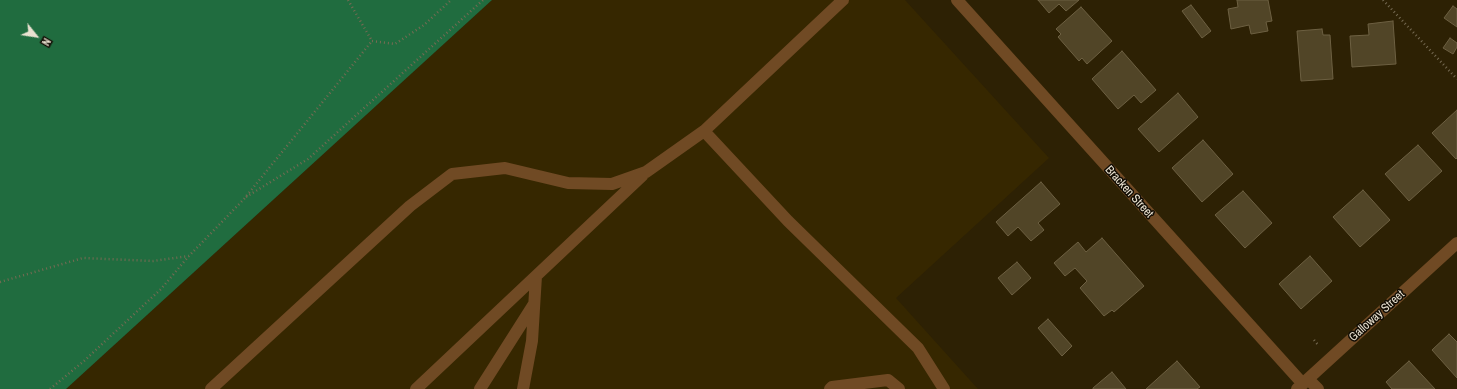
<!DOCTYPE html>
<html>
<head>
<meta charset="utf-8">
<style>
	body { margin:0 }
	#map { position:relative; width:1457px; height:389px; overflow:hidden; background:#2d2104; font-family:"Archivo Narrow",sans-serif }
	canvas { display:block }
	.north { position:absolute; left:16px; top:16px; width:40px; height:40px; -webkit-text-stroke:3px #110c03; paint-order:stroke; rotate:120deg; font-size:11px; font-weight:700; line-height:16px; text-align:center; color:#e9e1d0 }
	.north::after { content:''; display:block; margin:auto; width:14px; height:18px; background:#e9e1d0; clip-path:polygon(50% 0,100% 100%,50% 72%,0 100%) }
</style>
</head>
<body>
<div id="map">
<canvas width="1457" height="389"></canvas>
<div class="north">N</div>
</div>
<script>
const context = document.querySelector('canvas').getContext('2d');
context.lineJoin = 'round';
function fillPath(path, color) { context.fillStyle = color; context.fill(path, 'evenodd'); }
const shape = rows => new Path2D(rows.map(r => 'M' + r).join(''));
function trace(path, color, width, dash) { context.strokeStyle = color; context.lineWidth = width; context.lineCap = dash ? 'butt' : 'round'; context.setLineDash(dash || []); context.stroke(path); }
function label(font, color, halo, rows, align = 'center') {
  context.font = font + ' "Archivo Narrow",sans-serif'; context.lineWidth = 3; context.setLineDash([]); context.textBaseline = 'middle'; context.strokeStyle = halo; context.fillStyle = color; for (const [text, x, y, turn = 0] of rows) {
    context.save(); context.translate(x, y); context.rotate((+turn || 0) * Math.PI / 180); context.textAlign = isNaN(turn) ? turn : align; if (halo) context.strokeText(text, 0, 0); context.fillText(text, 0, 0); context.restore();
  }
}
const built = shape([
	[492,0,905,0,1049,158,896,298,978,389,66,389]
]);
const forest = shape([
	[0,0,492,0,66,389,0,389]
]);
const building = shape([
	[1038,0,1079,0,1066,11,1059,4,1049,13,1038,0],
	[1237,0,1268,0,1272,21,1266,22,1268,31,1251,34,1249,25,1231,29,1228,9,1238,7,1237,0],
	[1191,5,1211,31,1202,38,1182,11,1191,5],
	[1453,6,1457,9,1457,27,1444,18,1453,6],
	[1081,7,1112,41,1087,64,1082,58,1079,61,1058,37,1061,34,1056,29,1081,7],
	[1393,21,1396,64,1352,67,1350,36,1369,35,1368,24,1393,21],
	[1322,29,1323,35,1330,35,1333,79,1301,81,1297,31,1322,29],
	[1450,38,1457,43,1457,47,1453,54,1443,48,1450,38],
	[1122,51,1156,90,1141,103,1134,95,1118,109,1092,79,1122,51],
	[1178,93,1198,117,1159,152,1138,129,1178,93],
	[1457,110,1457,158,1456,159,1432,133,1457,110],
	[1203,140,1233,174,1202,202,1172,168,1203,140],
	[1418,145,1442,171,1409,201,1385,174,1418,145],
	[1041,182,1060,204,1038,223,1044,230,1031,241,1018,227,1008,236,996,222,1041,182],
	[1363,190,1390,220,1360,247,1333,217,1363,190],
	[1243,191,1272,223,1245,248,1215,215,1243,191],
	[1102,238,1144,286,1114,312,1112,310,1104,316,1080,288,1087,281,1075,268,1065,276,1054,263,1078,242,1086,252,1102,238],
	[1310,256,1332,281,1301,309,1279,284,1310,256],
	[1017,262,1031,278,1012,295,998,278,1017,262],
	[1048,319,1072,346,1062,356,1038,328,1048,319],
	[1449,334,1457,342,1457,378,1432,350,1449,334],
	[1177,361,1200,387,1197,389,1146,389,1177,361],
	[1409,361,1435,389,1392,389,1386,382,1409,361],
	[1112,372,1126,389,1093,389,1093,388,1112,372]
]);
const path = shape([
	[348,0,372,41],
	[1383,0,1457,79],
	[372,41,395,44,424,25,451,0],
	[246,197,308,159,483,0],
	[0,282,83,258,153,261,189,256,244,199,372,41],
	[1314,340,1319,346],
	[50,389,84,361,161,289,188,257]
]);
const minor = shape([
	[957,0,1303,384],
	[704,131,788,221,918,348,944,389],
	[1308,379,1318,389],
	[211,389,410,206,452,174,505,168,568,183,612,184,646,172,704,131,843,0],
	[416,389,642,176],
	[480,389,534,304],
	[523,389,532,341,536,276],
	[830,389,832,387,888,380,899,389],
	[1297,389,1457,243]
]);
const streetNames = [
	["Bracken Street",1129,192,48],
	["Galloway Street",1377,316,-42]
];
fillPath(built, '#362700');
fillPath(forest, '#206c3f');
fillPath(building, '#514527');
trace(building, '#6d6042', 1);
trace(path, '#766b53', 2.5, [1, 3]);
trace(minor, '#704a24', 12);
label('12px', '#e9e1d0', '#110c03', streetNames);
</script>
</body>
</html>
